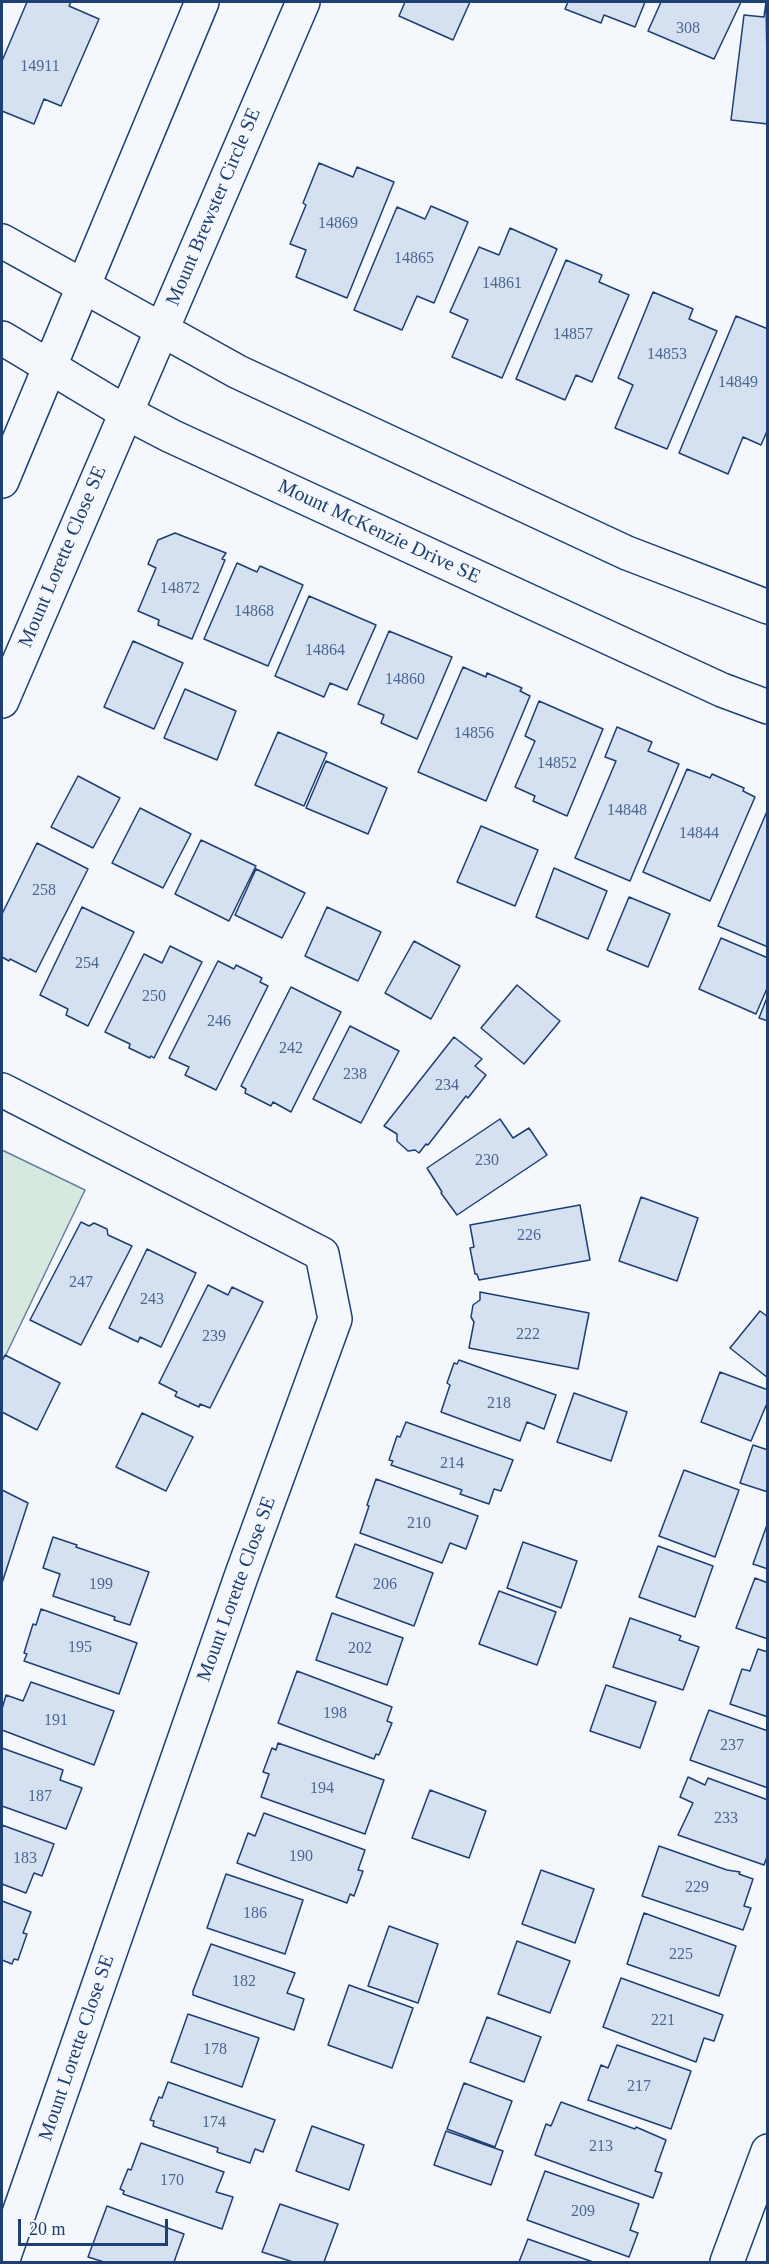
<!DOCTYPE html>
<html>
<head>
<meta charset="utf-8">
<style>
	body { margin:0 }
	#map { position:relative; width:769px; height:2264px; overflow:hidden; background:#f4f7fb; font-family:Georgia,serif }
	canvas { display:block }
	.frame { position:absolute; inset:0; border:3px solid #1d3f73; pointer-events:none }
	.scale { position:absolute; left:18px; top:2219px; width:150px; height:27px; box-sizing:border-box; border:3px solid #1d3f73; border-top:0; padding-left:8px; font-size:18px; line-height:21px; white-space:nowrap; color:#1d3f73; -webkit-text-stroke:4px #f4f7fb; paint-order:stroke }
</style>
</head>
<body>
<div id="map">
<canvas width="769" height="2264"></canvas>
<div class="frame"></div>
<div class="scale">20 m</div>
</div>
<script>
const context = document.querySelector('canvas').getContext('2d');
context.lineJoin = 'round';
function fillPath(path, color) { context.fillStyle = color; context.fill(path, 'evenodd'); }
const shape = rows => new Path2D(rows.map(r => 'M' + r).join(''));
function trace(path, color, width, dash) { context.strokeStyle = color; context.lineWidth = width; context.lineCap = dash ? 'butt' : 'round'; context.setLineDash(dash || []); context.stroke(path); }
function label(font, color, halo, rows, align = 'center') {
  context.font = font + ' Georgia,serif'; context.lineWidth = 4.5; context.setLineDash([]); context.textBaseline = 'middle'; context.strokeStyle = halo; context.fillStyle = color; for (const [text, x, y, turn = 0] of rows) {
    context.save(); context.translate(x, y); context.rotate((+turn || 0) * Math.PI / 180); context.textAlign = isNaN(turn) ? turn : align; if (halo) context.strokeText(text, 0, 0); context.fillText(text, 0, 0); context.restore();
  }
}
const green = shape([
	[2,1150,85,1190,2,1363,2,1150]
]);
const building = shape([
	[27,2,71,2,69,6,99,19,61,106,44,99,34,124,2,111,2,61,27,2],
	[405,2,470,2,453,40,399,16,405,2],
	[568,2,645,2,635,27,604,15,601,23,565,9,568,2],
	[661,2,741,2,714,59,648,31,661,2],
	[766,2,768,124,731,120,744,15,764,17,766,2],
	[319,163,353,177,357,167,394,182,347,298,296,277,306,250,290,244,306,205,303,203,319,163],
	[431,206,468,222,434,303,417,296,402,330,354,310,397,207,425,219,431,206],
	[510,228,557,249,502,378,452,357,468,320,450,312,479,247,499,255,510,228],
	[566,260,602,275,599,282,629,295,592,382,576,375,565,400,516,379,566,260],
	[653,292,693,309,689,319,717,331,667,449,615,428,633,385,618,378,653,292],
	[736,316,768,329,768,429,761,445,743,437,728,474,679,453,736,316],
	[175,533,226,553,222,559,225,560,192,639,158,625,159,620,138,611,156,568,148,564,158,540,175,533],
	[237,563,257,572,260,566,303,585,268,666,204,639,237,563],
	[309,596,376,625,347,690,330,683,324,697,275,676,309,596],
	[389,631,452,657,417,739,381,723,384,715,358,704,389,631],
	[133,641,183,663,154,729,104,707,133,641],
	[463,667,486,677,487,673,522,688,520,691,530,696,486,801,418,772,463,667],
	[185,689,236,711,217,760,164,738,185,689],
	[539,701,603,729,567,816,533,801,535,796,515,787,535,741,525,736,539,701],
	[617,727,652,742,648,751,679,764,630,881,575,858,616,761,605,757,617,727],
	[278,732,327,753,304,806,255,785,278,732],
	[326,761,387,788,368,834,306,808,326,761],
	[687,769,710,778,712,774,744,788,743,791,755,797,710,901,643,872,687,769],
	[78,776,120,798,93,848,51,827,78,776],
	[140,808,191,834,163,888,112,863,140,808],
	[768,809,768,947,718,926,768,809],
	[481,826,538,850,515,906,457,882,481,826],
	[201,840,256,866,229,921,175,894,201,840],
	[37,843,88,869,36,972,10,959,9,961,2,957,2,914,37,843],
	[554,868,607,891,588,939,536,917,554,868],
	[256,869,305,893,282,938,235,915,256,869],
	[629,897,670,914,648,967,607,950,629,897],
	[82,907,134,932,88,1026,66,1015,68,1009,40,995,82,907],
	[327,907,381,932,358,981,305,956,327,907],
	[721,938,768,958,768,986,756,1014,699,989,721,938],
	[414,941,460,966,431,1019,385,993,414,941],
	[170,946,202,962,154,1058,151,1056,150,1058,129,1048,130,1044,105,1032,144,954,162,963,170,946],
	[218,961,234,969,236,965,262,978,260,982,268,986,216,1090,185,1075,189,1067,169,1058,218,961],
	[517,985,560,1021,524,1064,481,1028,517,985],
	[291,987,341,1012,291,1112,273,1102,271,1106,245,1093,246,1089,241,1086,291,987],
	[768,995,768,1021,759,1018,768,995],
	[350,1026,399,1051,361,1123,313,1099,350,1026],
	[454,1037,482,1059,475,1066,486,1075,468,1098,466,1096,428,1145,426,1144,419,1153,415,1150,408,1151,397,1141,397,1134,384,1126,454,1037],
	[500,1119,513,1138,529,1128,547,1155,457,1215,441,1193,442,1192,427,1168,500,1119],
	[641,1197,698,1218,677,1281,619,1261,641,1197],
	[580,1205,590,1260,479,1280,477,1274,475,1274,470,1248,474,1247,470,1225,580,1205],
	[81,1222,89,1226,94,1223,107,1229,108,1235,132,1246,81,1345,30,1320,81,1222],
	[147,1249,196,1273,161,1347,140,1337,138,1342,109,1328,147,1249],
	[208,1285,228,1295,232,1287,263,1302,210,1408,200,1404,199,1407,175,1396,177,1392,159,1383,208,1285],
	[480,1292,589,1313,578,1369,469,1348,474,1322,471,1317,473,1305,480,1300,480,1292],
	[760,1311,768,1317,768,1378,730,1348,760,1311],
	[5,1355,60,1383,37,1430,2,1412,2,1361,5,1355],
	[459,1360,556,1395,544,1429,527,1422,520,1441,441,1412,450,1385,447,1383,454,1363,457,1364,459,1360],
	[720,1372,768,1390,768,1401,751,1441,701,1422,720,1372],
	[574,1393,627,1412,611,1461,557,1442,574,1393],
	[142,1413,193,1437,166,1491,116,1467,142,1413],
	[406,1422,513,1460,501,1491,494,1489,489,1504,460,1494,462,1490,391,1465,393,1461,389,1460,397,1436,400,1437,406,1422],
	[753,1445,768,1450,768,1492,740,1483,753,1445],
	[684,1470,739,1490,715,1557,659,1536,684,1470],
	[376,1479,478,1516,466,1549,450,1543,442,1563,360,1533,369,1506,367,1505,376,1479],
	[2,1490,28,1503,2,1583,2,1490],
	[768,1522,768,1569,753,1564,768,1522],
	[53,1537,77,1545,76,1547,149,1572,130,1625,114,1620,115,1617,53,1596,60,1574,43,1568,53,1537],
	[523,1542,577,1561,561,1608,507,1588,523,1542],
	[355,1544,433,1573,414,1626,336,1597,355,1544],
	[658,1546,713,1566,695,1617,639,1597,658,1546],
	[755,1578,768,1583,768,1639,736,1628,755,1578],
	[499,1591,556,1612,537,1665,479,1644,499,1591],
	[41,1609,137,1643,119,1694,24,1661,27,1654,24,1653,33,1624,36,1625,41,1609],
	[332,1613,403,1638,387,1685,316,1660,332,1613],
	[630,1618,681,1636,679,1640,699,1647,683,1690,613,1667,630,1618],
	[758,1649,768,1652,768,1717,730,1704,742,1669,750,1671,758,1649],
	[297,1671,392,1707,387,1721,392,1723,379,1755,376,1754,374,1759,278,1723,297,1671],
	[31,1682,114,1711,94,1765,2,1730,2,1709,6,1695,23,1701,31,1682],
	[606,1685,656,1702,640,1748,590,1731,606,1685],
	[709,1710,768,1731,768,1788,690,1760,709,1710],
	[278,1743,384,1780,365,1834,261,1797,269,1774,263,1772,272,1748,276,1750,278,1743],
	[2,1748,63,1770,60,1780,82,1788,66,1829,2,1806,2,1748],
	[688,1777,705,1785,708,1778,768,1800,768,1854,764,1865,678,1835,693,1803,680,1797,688,1777],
	[430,1790,486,1811,469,1858,412,1838,430,1790],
	[264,1813,365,1850,358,1870,363,1871,354,1896,350,1894,347,1903,237,1863,248,1833,255,1836,264,1813],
	[2,1825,54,1844,42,1876,34,1873,26,1893,2,1884,2,1825],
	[659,1846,727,1870,740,1872,739,1874,753,1879,744,1906,751,1908,743,1930,642,1896,659,1846],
	[541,1870,594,1889,575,1943,522,1924,541,1870],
	[226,1874,303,1900,285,1954,207,1928,226,1874],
	[2,1901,31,1912,23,1933,27,1934,18,1960,14,1959,12,1964,2,1960,2,1901],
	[644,1913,736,1946,719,1996,627,1964,644,1913],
	[389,1926,438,1944,418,2003,368,1986,389,1926],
	[517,1941,570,1961,550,2013,498,1994,517,1941],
	[211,1944,295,1973,287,1993,304,1999,294,2030,193,1995,193,1991,211,1944],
	[621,1978,723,2015,714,2041,704,2038,696,2062,603,2027,621,1978],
	[349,1985,413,2008,392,2068,328,2045,349,1985],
	[188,2014,259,2038,242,2087,171,2062,188,2014],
	[487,2017,541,2037,524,2082,470,2062,487,2017],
	[617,2045,691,2071,671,2129,588,2100,601,2065,608,2068,617,2045],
	[168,2082,275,2120,263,2152,255,2149,250,2163,217,2152,218,2148,153,2126,154,2121,150,2120,159,2097,162,2098,168,2082],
	[464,2083,512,2101,495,2147,447,2129,464,2083],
	[561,2102,635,2129,636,2127,666,2140,655,2171,662,2173,653,2198,535,2155,546,2124,551,2126,561,2102],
	[312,2126,364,2145,349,2190,296,2171,312,2126],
	[446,2131,503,2151,491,2185,434,2165,446,2131],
	[141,2143,224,2172,216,2192,233,2197,222,2229,123,2194,124,2191,120,2189,128,2169,131,2170,141,2143],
	[545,2171,639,2204,630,2230,638,2233,629,2257,527,2220,545,2171],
	[280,2204,338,2224,324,2262,293,2262,262,2252,280,2204],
	[107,2206,184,2234,174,2262,104,2262,88,2257,107,2206],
	[528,2239,593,2262,519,2262,528,2239]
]);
const minor = shape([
	[2,241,238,372,627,553,768,607],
	[2,338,125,412,171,436,722,690,768,707],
	[2,481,202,2],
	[2,701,303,2],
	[2,1090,322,1254,335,1319,242,1574,2,2262],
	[727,2262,768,2151]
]);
const numberNames = [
	["308",688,29],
	["14911",40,67],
	["14869",338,224],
	["14865",414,259],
	["14861",502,284],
	["14857",573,335],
	["14853",667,355],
	["14849",738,383],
	["14872",180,589],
	["14868",254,612],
	["14864",325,651],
	["14860",405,680],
	["14856",474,734],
	["14852",557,764],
	["14848",627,811],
	["14844",699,834],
	["258",44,891],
	["254",87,964],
	["250",154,997],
	["246",219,1022],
	["242",291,1049],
	["238",355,1075],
	["234",447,1086],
	["230",487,1161],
	["226",529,1236],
	["247",81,1283],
	["243",152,1300],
	["222",528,1335],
	["239",214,1337],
	["218",499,1404],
	["214",452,1464],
	["210",419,1524],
	["199",101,1585],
	["206",385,1585],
	["195",80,1648],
	["202",360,1649],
	["198",335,1714],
	["191",56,1721],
	["237",732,1746],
	["194",322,1789],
	["187",40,1797],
	["233",726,1819],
	["190",301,1857],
	["183",25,1859],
	["229",697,1888],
	["186",255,1914],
	["225",681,1955],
	["182",244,1982],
	["221",663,2021],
	["178",215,2050],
	["217",639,2087],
	["174",214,2123],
	["213",601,2147],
	["170",172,2181],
	["209",583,2212]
];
const streetNames = [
	["Mount Brewster Circle SE",214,207,-67],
	["Mount McKenzie Drive SE",379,532,25],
	["Mount Lorette Close SE",63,557,-67],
	["Mount Lorette Close SE",237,1589,-70],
	["Mount Lorette Close SE",77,2048,-71]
];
fillPath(green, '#d7e8df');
trace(green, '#687fa3', 1.5);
fillPath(building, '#d5e0f0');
trace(building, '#1d3f73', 1.5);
trace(minor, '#1d3f73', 36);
trace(minor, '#f4f7fb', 33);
label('16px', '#4b6792', null, numberNames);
label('20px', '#1d3f73', '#f4f7fb', streetNames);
</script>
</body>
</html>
